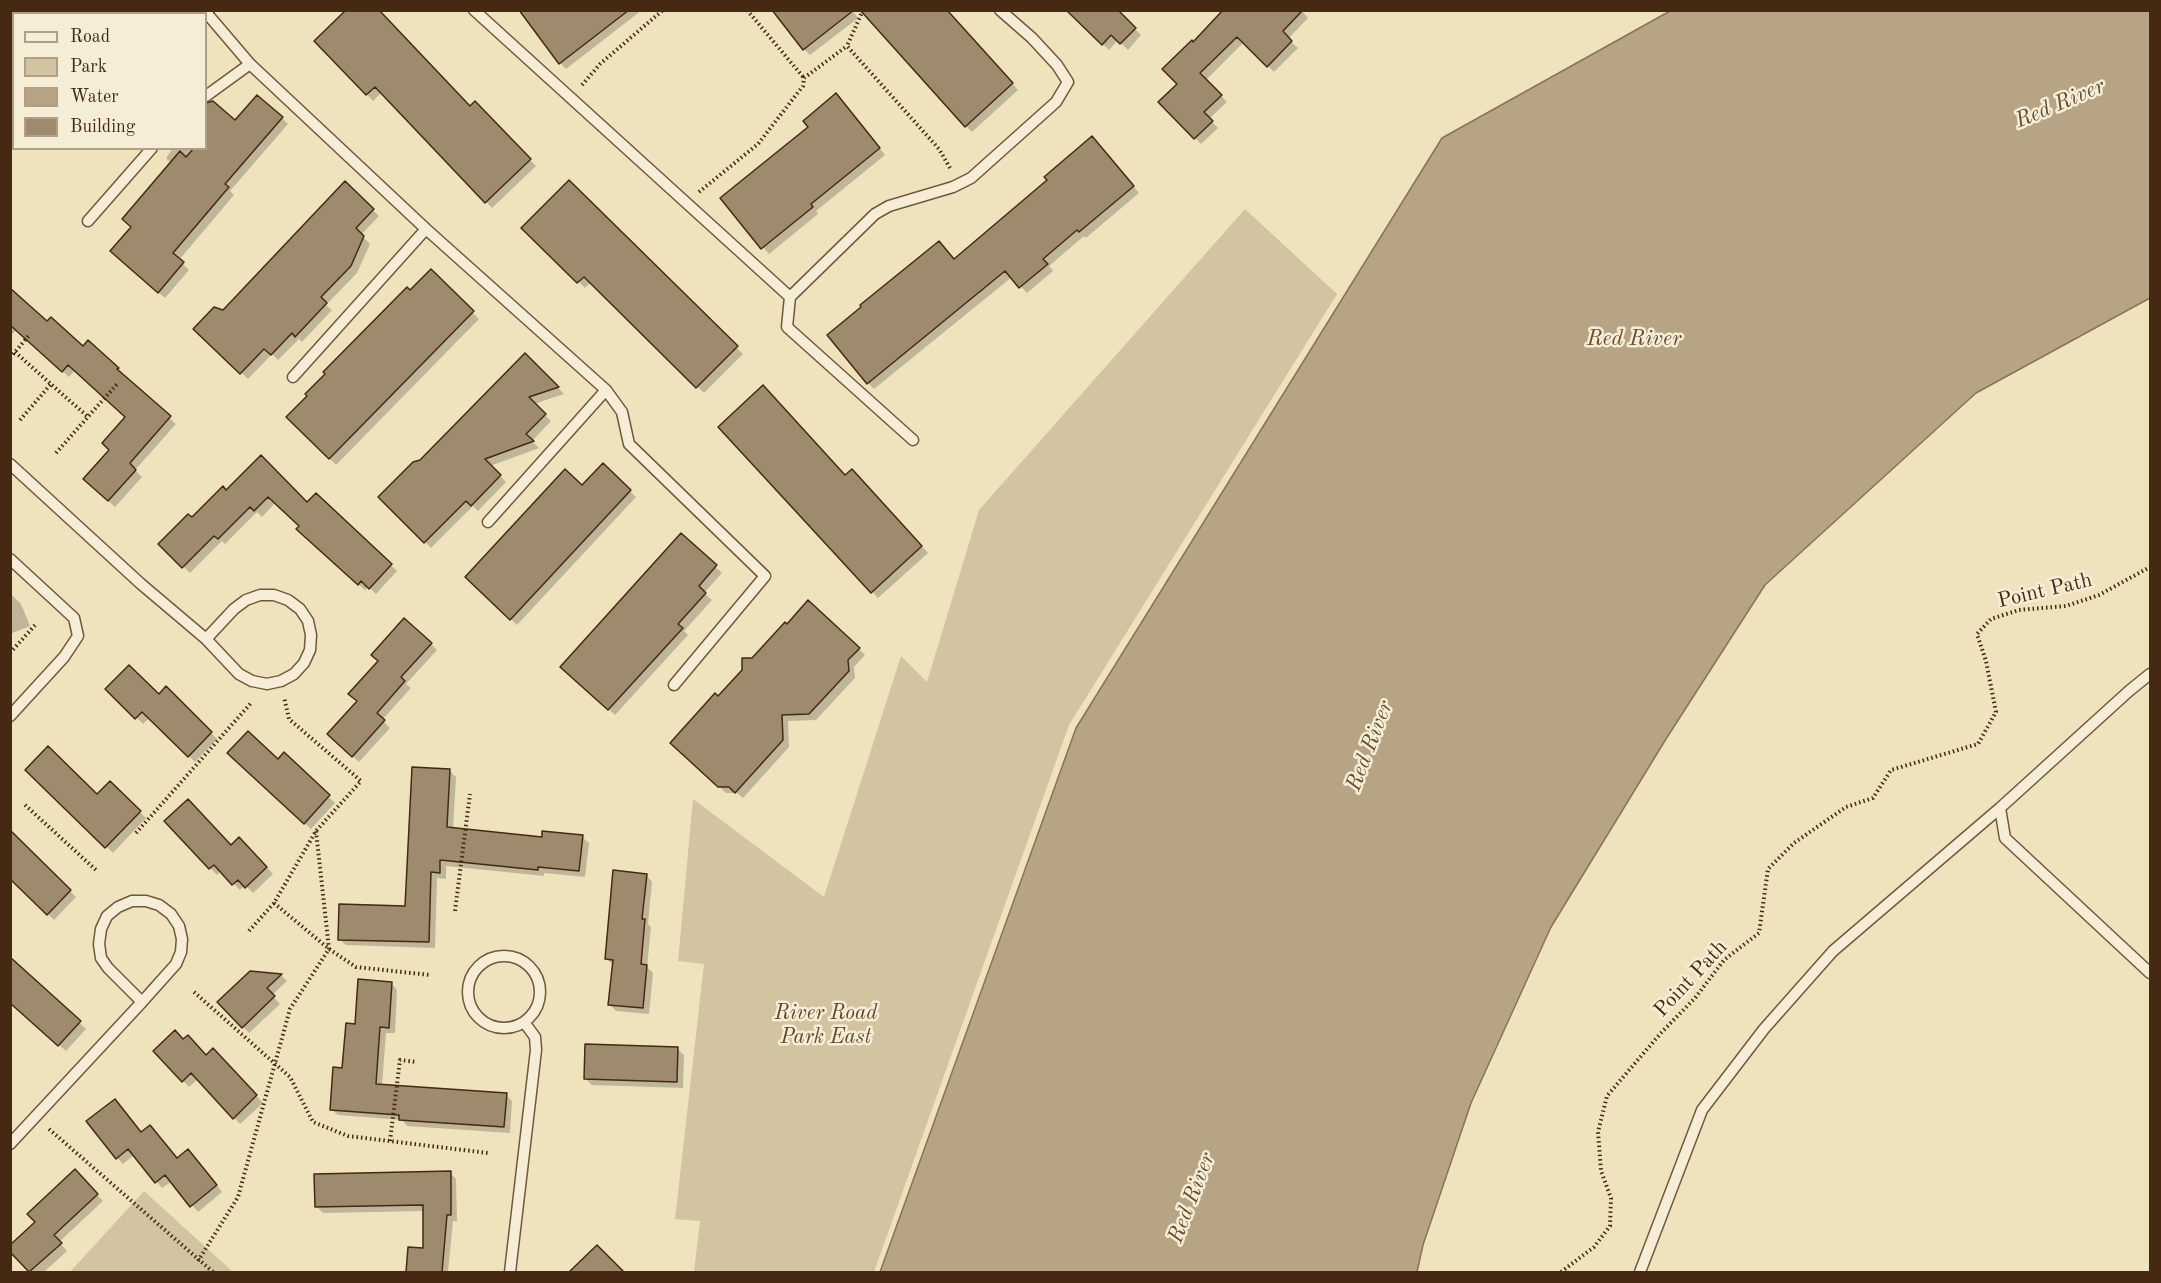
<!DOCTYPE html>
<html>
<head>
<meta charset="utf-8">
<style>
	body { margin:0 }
	#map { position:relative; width:2161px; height:1283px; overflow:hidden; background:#efe3be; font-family:"Old Standard TT",serif }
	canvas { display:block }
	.frame { position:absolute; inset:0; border:12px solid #462913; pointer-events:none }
	.legend { position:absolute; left:12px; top:12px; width:195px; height:138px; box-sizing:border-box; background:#f5edd5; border:2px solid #af9f87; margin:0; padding:8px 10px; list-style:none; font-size:18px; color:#462913 }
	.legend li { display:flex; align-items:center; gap:12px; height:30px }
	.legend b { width:30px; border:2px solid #af9f87 }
</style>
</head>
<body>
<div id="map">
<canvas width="2161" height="1283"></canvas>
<div class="frame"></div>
<ul class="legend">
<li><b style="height:8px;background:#f5edd5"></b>Road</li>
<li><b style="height:16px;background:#d2c3a1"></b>Park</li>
<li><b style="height:16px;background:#b6a484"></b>Water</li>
<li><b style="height:16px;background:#9e8a6c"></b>Building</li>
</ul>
</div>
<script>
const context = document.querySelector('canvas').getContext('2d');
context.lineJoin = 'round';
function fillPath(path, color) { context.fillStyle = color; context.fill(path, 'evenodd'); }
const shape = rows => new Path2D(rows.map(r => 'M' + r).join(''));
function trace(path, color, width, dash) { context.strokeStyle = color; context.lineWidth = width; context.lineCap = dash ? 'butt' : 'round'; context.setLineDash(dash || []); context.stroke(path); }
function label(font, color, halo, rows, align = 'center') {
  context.font = font + ' "Old Standard TT",serif'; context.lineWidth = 5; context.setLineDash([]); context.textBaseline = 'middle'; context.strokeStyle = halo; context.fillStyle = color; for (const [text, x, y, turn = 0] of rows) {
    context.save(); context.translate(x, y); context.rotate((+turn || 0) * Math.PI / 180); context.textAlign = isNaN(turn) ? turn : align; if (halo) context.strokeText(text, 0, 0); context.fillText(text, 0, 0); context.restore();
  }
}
const green = shape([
	[1245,209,1337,294,1069,725,874,1272,694,1272,700,1221,675,1219,704,964,678,961,693,799,824,897,901,656,927,682,979,510],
	[144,1191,233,1272,70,1272]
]);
const water = shape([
	[1670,11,2150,11,2150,298,1976,393,1765,585,1666,739,1551,927,1471,1103,1423,1245,1417,1272,880,1272,1076,728,1442,138,1670,11]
]);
const shadow = shape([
	[528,10,642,10,566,69,560,63],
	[852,10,858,18,810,55,804,49],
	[1068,10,1116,10,1141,35,1128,50,1118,40,1109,50],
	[1301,10,1308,18,1288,39,1298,48,1274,72,1244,42,1206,80,1227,102,1209,119,1218,128,1201,144,1160,102,1179,84,1193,44],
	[951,17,1018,90,972,132,966,126],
	[316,41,470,108,475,103,536,166,492,208,382,92,373,101],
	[842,102,885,155,816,211,818,214,769,254,722,198],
	[210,104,236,122,282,118,288,124,230,191,234,195,179,260,189,270,165,298,118,258,132,227,171,163,166,158,173,148,206,148,206,110],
	[1098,145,1139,193,1086,238,1084,236,1049,266,1053,271,1027,293,1012,277,874,389,868,383,954,260,1049,180],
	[569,182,743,354,704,393,591,282,585,288,523,228],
	[345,183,379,216,361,235,370,244,357,273,326,305,332,310,302,342,299,339,278,360,272,354,248,379,195,329,224,312],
	[431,271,479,319,336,465,288,417],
	[10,290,47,323,83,348,88,342,118,369,124,375,123,376,176,424,135,470,142,477,115,507,92,485,127,417,75,370,69,377,17,330,10,336],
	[525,355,564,394,534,404,551,421,532,441,539,448,490,466,506,482,478,511,473,506,431,548,380,497,421,461],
	[721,427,845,477,858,477,928,553,878,598],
	[261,457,307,504,316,495,397,571,376,594,368,586,365,590,304,535,301,526,276,502,262,517,257,512,225,544,222,541,190,573,160,544,226,492],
	[603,465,636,497,517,625,467,577,582,487],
	[681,535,722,573,704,593,712,600,684,631,688,635,615,715,568,673],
	[10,593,21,604,30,626,10,634],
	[431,644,437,650,406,684,411,688,382,720,390,728,359,762,335,740],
	[859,649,865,655,854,667,855,678,816,720,788,721,789,747,743,798,737,793,726,793,678,749,718,698],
	[166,688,217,739,195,762,150,717,143,724,108,689,159,696],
	[284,755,335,803,311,829,236,759,278,761],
	[27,770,97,796,110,783,146,818,113,853],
	[449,770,456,777,453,829,543,839,582,837,589,843,585,877,544,873,544,876,446,866,446,879,437,878,435,948,346,945,339,939,406,908],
	[166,822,231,847,239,839,273,874,253,893,245,885,240,890,221,871,217,875],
	[10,832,76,897,54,920,10,877],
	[646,875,652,882,648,924,651,927,647,967,653,973,649,1014,616,1011,610,1005,613,965,606,958],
	[10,959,86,1029,66,1051,10,1001],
	[251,973,281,975,287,981,272,995,280,1004,249,1033,220,1002],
	[391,983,397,990,395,1033,386,1033,382,1086,506,1095,512,1101,510,1133,407,1126,402,1120,338,1115,331,1109,357,1026],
	[183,1041,206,1057,213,1050,263,1103,240,1124,198,1079,189,1087,155,1051],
	[677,1049,684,1055,683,1088,592,1085,586,1079],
	[142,1133,177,1159,194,1157,222,1192,198,1212,172,1181,162,1188,134,1155,123,1164,117,1158],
	[75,1172,103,1201,59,1242,67,1251,44,1272,31,1272,10,1250,37,1222],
	[450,1173,456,1179,457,1221,453,1221,448,1272,408,1272,410,1249,424,1250,425,1211,323,1213,316,1206],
	[597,1247,622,1272,581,1272,576,1268]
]);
const building = shape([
	[346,10,379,10,470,106,475,101,531,159,485,203,375,87,366,95,314,41,346,10],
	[519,10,629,10,559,64,519,10],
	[772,10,854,10,803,50,772,10],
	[860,10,947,10,1013,83,965,127,860,10],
	[1066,10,1118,10,1136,28,1120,44,1111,35,1102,45,1066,10],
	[1223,10,1303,10,1283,31,1292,41,1267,67,1237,37,1200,73,1222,95,1204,112,1213,121,1194,139,1158,102,1177,84,1162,69,1192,40,1193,42,1223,10],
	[836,93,880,148,811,204,813,207,761,249,720,198,808,127,803,121,836,93],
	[257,95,283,117,225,184,229,187,173,253,184,262,158,293,110,251,131,227,122,219,180,151,186,157,194,148,206,148,206,103,213,101,235,120,257,95],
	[1092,136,1134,186,1079,232,1077,230,1043,259,1048,264,1019,288,1005,271,867,384,827,335,861,307,860,305,939,241,954,259,1047,180,1044,177,1092,136],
	[569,180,738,346,696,388,584,277,577,283,521,228,569,180],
	[345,181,374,209,356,228,364,236,351,266,321,297,327,303,295,337,292,333,271,355,264,349,240,374,193,329,214,307,223,310,345,181],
	[431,269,474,311,329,459,286,417,307,396,305,394,325,374,323,372,407,287,410,290,431,269],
	[10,288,47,321,51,317,83,346,88,340,119,368,117,369,171,416,130,463,136,470,108,501,83,479,109,450,102,443,125,417,68,365,62,372,10,325,10,288],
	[525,353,559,387,529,397,546,414,526,434,534,441,485,459,501,475,471,506,466,501,424,543,378,497,413,462,420,460,525,353],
	[763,385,845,475,852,469,922,546,871,593,718,427,763,385],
	[261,455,307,502,316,493,392,564,369,589,361,581,358,585,296,529,299,526,268,497,254,511,250,507,218,539,214,536,182,568,158,544,188,514,192,517,223,486,226,490,261,455],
	[603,463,631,490,510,620,465,577,565,469,582,485,603,463],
	[681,533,717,565,699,586,706,593,678,624,683,628,608,710,560,667,681,533],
	[808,600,860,648,848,660,849,671,809,714,782,715,783,740,735,793,729,787,718,787,670,743,715,693,718,696,742,670,742,658,752,658,785,622,787,624,808,600],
	[404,618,432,643,401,677,405,681,377,713,385,720,352,757,327,734,357,701,348,694,378,661,371,655,404,618],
	[129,665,159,694,166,686,212,732,188,757,142,712,135,719,105,689,129,665],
	[248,731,278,759,284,752,330,795,304,824,227,753,248,731],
	[48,746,97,794,110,781,141,811,105,848,25,770,48,746],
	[412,767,450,769,447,827,542,837,542,831,583,835,579,871,538,867,538,870,440,860,440,873,431,872,429,942,338,940,339,904,405,906,412,767],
	[188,799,231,845,239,837,267,867,245,888,238,880,232,885,214,865,209,869,164,821,188,799],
	[10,830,71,890,47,915,10,879,10,830],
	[613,870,647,874,642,919,645,919,641,964,647,965,643,1008,608,1005,613,960,605,959,613,870],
	[10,957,81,1021,58,1046,10,1003,10,957],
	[250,971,282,974,267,988,275,996,242,1028,217,1002,250,971],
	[358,979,392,982,389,1028,380,1027,376,1084,507,1093,504,1127,399,1120,399,1115,330,1110,333,1067,342,1068,346,1023,355,1024,358,979],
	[175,1030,183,1039,188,1035,206,1055,213,1048,257,1095,233,1119,191,1073,182,1082,153,1051,175,1030],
	[585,1044,678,1047,677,1082,584,1079,585,1044],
	[115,1099,141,1132,150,1125,177,1158,188,1149,217,1185,190,1207,165,1175,155,1183,128,1149,116,1159,86,1121,115,1099],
	[75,1169,98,1194,54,1235,62,1243,29,1272,10,1252,10,1245,35,1222,27,1214,75,1169],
	[451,1171,451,1215,447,1215,442,1272,406,1272,408,1247,423,1248,423,1205,315,1207,314,1174,451,1171],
	[597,1245,624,1272,569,1272,597,1245]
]);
const path = shape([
	[747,10,804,78],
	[863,10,847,46,939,149,950,168],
	[582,85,600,64,663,10],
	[699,192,758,144,803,86,804,78,847,46],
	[15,352,88,417],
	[10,358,30,334],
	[20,420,51,384],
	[56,453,117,384],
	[10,653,36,624],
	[25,805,96,870],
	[136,833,252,702],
	[274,903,329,949,356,967,430,975],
	[455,911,470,794],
	[249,931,274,903,316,831,361,781,289,719,284,697],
	[194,992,290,1077,313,1122,348,1136,488,1153],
	[49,1129,213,1272],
	[390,1141,400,1060,417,1062],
	[198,1261,238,1197,290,1009,329,949,316,831],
	[1561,1272,1594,1247,1610,1226,1611,1198,1601,1171,1598,1132,1607,1096,1660,1034,1695,998,1724,960,1759,933,1768,869,1794,843,1846,807,1873,798,1891,770,1978,744,1996,712,1986,661,1977,634,1991,619,2019,610,2066,606,2099,595,2150,567]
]);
const lane = shape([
	[204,10,250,64,426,229,606,390,622,412,629,444,765,576,674,685],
	[474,10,790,297,787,327,913,440],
	[206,96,250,64],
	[88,221,152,148],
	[790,297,875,214,889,206,953,187,971,178,1056,102,1068,82,1057,65,1032,38,1000,10],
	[293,377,426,229],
	[10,464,141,584,206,639,239,674,252,681,267,684,281,681,294,674,304,663,310,650,311,635,308,621,300,609,288,600,274,595,260,595,246,600,234,609,206,639],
	[488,522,606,390],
	[10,559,74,618,78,636,64,657,10,716],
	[2000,808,2005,838,2150,973],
	[132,901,146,901,159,905,171,914,179,926,182,939,181,952,176,964,142,1002,108,968,101,958,99,944,101,929,107,916,118,907,132,901],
	'468 992a36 36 0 1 1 72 0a36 36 0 1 1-72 0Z',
	[10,1144,142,1002],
	[510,1272,536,1050,535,1037,524,1022],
	[1640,1272,1702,1110,1764,1029,1833,951,2000,808,2129,691,2150,674]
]);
const secondary = shape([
	[90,14,96,10],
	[193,14,199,10],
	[10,55,14,54],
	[10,108,14,106]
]);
const streetNames = [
	["Point Path",2045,591,-13],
	["Point Path",1691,979,-47]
];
const parkNames = [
	["River Road",826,1013],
	["Park East",826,1037]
];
const waterNames = [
	["Red River",2060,104,-23],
	["Red River",1634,339],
	["Red River",1370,746,-69],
	["Red River",1192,1198,-69]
];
fillPath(green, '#d2c3a1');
fillPath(water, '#b6a484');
trace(water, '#897357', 1.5);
fillPath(shadow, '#0003');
fillPath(building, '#9e8a6c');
trace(building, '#462913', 1.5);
trace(lane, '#70583e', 13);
trace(secondary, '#462913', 31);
trace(path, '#462913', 4, [1.5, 3]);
trace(lane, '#f5edd5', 10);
trace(secondary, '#f5edd5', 28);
label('21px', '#462913', '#f5edd5', streetNames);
label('italic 21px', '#62482f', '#f5edd5', parkNames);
label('italic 22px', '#684e35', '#f5edd5', waterNames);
</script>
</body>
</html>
